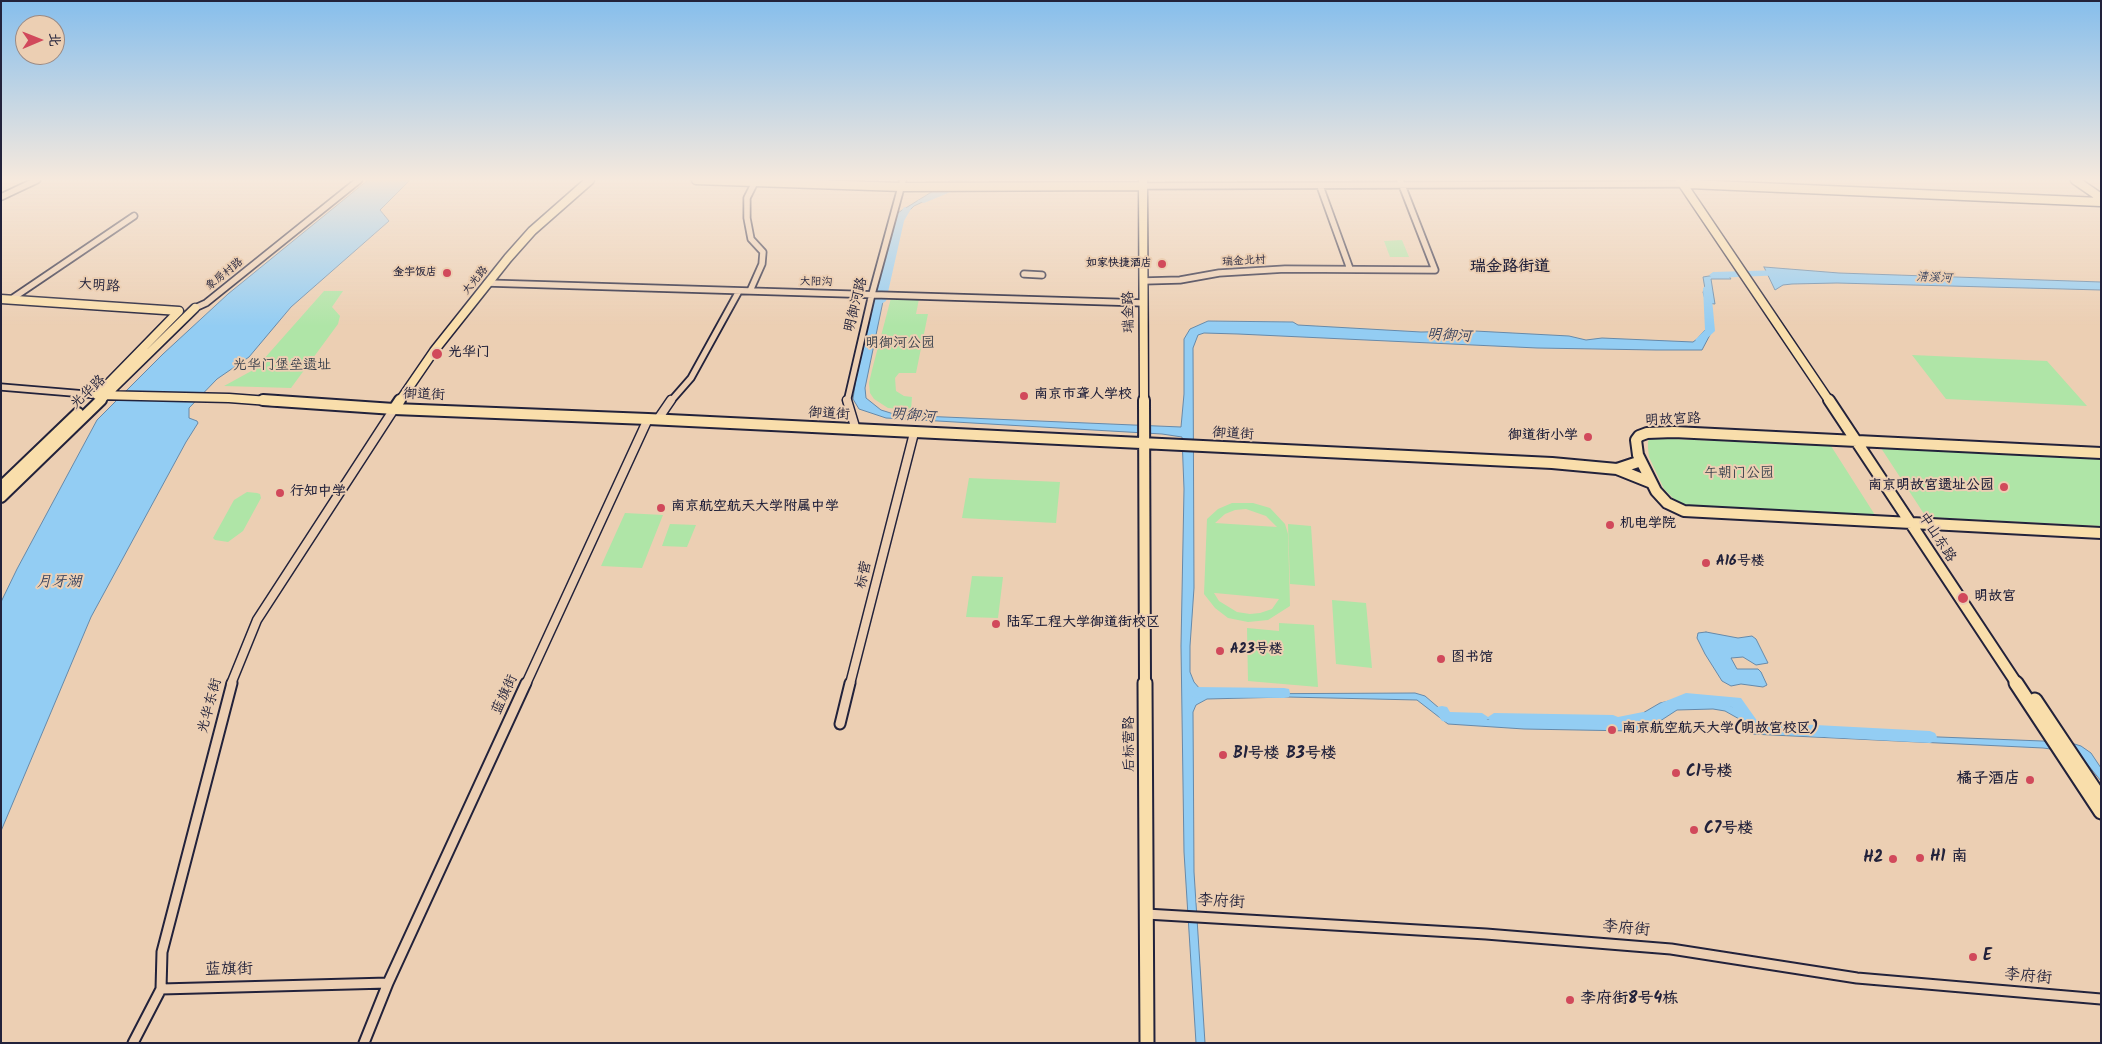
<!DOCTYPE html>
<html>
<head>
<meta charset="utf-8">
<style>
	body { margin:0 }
	#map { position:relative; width:2102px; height:1044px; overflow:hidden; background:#eccfb3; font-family:Kalam,"LXGW WenKai TC",sans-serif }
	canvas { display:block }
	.frame { position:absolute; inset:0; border:2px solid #22223b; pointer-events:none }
	.north { position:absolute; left:15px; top:15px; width:50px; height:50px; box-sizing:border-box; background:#eccfb3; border:1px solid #9b8a83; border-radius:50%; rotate:89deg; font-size:14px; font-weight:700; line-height:20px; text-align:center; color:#22223b }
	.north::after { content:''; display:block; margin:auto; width:18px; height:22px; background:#d1495b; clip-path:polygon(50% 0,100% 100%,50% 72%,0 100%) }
</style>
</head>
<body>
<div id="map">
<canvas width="2102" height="1044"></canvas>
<div class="frame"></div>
<div class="north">北</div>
</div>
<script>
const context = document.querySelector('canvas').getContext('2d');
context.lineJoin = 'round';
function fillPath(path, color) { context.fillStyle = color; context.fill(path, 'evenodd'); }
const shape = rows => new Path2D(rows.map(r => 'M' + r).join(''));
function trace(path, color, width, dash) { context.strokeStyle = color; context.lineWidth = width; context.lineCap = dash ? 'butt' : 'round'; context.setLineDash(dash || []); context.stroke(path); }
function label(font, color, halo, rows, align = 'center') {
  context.font = font + ' Kalam,"LXGW WenKai TC",sans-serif'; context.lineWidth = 4; context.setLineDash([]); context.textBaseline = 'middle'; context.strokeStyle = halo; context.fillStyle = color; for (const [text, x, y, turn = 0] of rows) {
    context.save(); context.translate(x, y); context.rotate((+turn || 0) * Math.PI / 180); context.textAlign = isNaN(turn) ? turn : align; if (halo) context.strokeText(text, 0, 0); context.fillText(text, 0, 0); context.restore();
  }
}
const green = shape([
	[1402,240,1409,257,1390,257,1384,241],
	[324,291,343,291,332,307,340,316,338,324,291,388,224,386,255,369],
	[891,298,919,299,916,314,928,314,916,373,899,373,895,378,896,391,904,396,912,397,911,410,888,408,874,399,870,393,869,383,872,370],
	[1912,355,2047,361,2087,406,1946,399],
	[1651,438,1831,446,1875,515,1702,507,1683,504,1675,500,1664,489,1649,457,1648,448,1648,441],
	[1881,448,2101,457,2101,526,1926,517],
	[969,478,1060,482,1056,523,962,518],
	[247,492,257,493,260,494,261,498,243,531,228,542,215,540,213,538,234,500],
	[1232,503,1253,503,1270,508,1285,524,1288,534,1290,606,1268,620,1248,622,1228,618,1215,608,1204,594,1207,519,1218,509],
	[1246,509,1266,516,1277,527,1215,523,1225,514,1235,510],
	[1214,593,1215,593,1279,599,1272,609,1260,613,1250,614,1237,612,1219,601],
	[625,513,663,515,642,568,601,566],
	[670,524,696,525,687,547,662,546],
	[1288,524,1311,526,1315,586,1290,584],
	[972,576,1003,577,998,618,966,617],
	[1332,600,1366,603,1372,668,1336,664],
	[1279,623,1314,625,1318,687,1248,681,1247,628,1279,631]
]);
const water = shape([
	[368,180,410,180,380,210,389,221,291,307,249,357,217,379,189,408,189,418,197,421,198,423,186,442,91,617,1,831,1,602,17,569,97,420,163,354,228,294,368,180],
	[951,180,963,180,948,190,914,206,902,218,899,224,865,388,866,398,881,410,897,415,1181,427,1184,394,1184,339,1190,329,1208,321,1293,322,1298,325,1421,332,1475,331,1569,336,1586,340,1602,338,1693,342,1697,339,1706,329,1712,331,1702,350,1656,350,1537,348,1238,334,1204,333,1198,335,1193,348,1194,588,1190,646,1190,672,1194,682,1200,689,1210,694,1415,693,1425,696,1446,714,1455,718,1590,723,1618,722,1636,717,1660,703,1669,701,1723,703,1736,708,1754,727,1759,727,1836,733,2068,742,2081,746,2091,753,2101,768,2101,781,2084,760,2066,751,2043,748,1751,734,1744,729,1741,720,1725,711,1713,709,1677,710,1657,723,1642,730,1632,731,1524,729,1448,724,1417,700,1287,697,1207,699,1196,705,1193,712,1194,872,1205,1043,1196,1043,1184,852,1181,646,1184,489,1182,437,1162,434,886,418,859,409,853,399,856,378,883,257,896,214,951,180],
	[1764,267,1839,273,2101,282,2101,290,1837,283,1792,284,1783,285,1775,290,1764,267],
	[1727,273,1731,279,1711,279,1715,304,1706,303,1703,292,1705,289,1703,277,1727,273],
	[1706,632,1738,638,1752,636,1756,639,1768,663,1756,665,1743,657,1731,658,1737,669,1758,669,1761,672,1767,685,1763,687,1741,684,1731,686,1722,681,1705,654,1697,638,1698,633,1706,632]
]);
const river = shape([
	[962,180,971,180,963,187,957,187,957,183,962,180],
	[951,187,958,189,924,203,917,201,951,187],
	[904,207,911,209,904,221,886,301,881,304,878,303,876,301,896,221,904,207],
	[1782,270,1786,273,1785,275,1713,278,1709,275,1713,272,1782,270],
	[1707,285,1711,288,1715,331,1703,342,1700,343,1695,340,1705,330,1703,288,1707,285],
	[1193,687,1284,688,1289,689,1290,693,1289,697,1284,698,1193,697,1188,696,1187,692,1188,688,1193,687],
	[1686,693,1741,698,1758,722,1930,731,1935,733,1937,737,1935,741,1930,743,1754,733,1749,731,1732,707,1687,703,1666,712,1661,711,1659,707,1661,703,1686,693],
	[1442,706,1447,707,1450,712,1482,713,1488,717,1494,713,1613,715,1618,717,1643,712,1648,713,1650,717,1648,721,1643,722,1623,725,1618,723,1613,725,1494,723,1488,719,1482,723,1447,722,1442,721,1435,711,1437,707,1442,706]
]);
const minorFar2 = shape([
	[1137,186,1688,184],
	[1320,186,1350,269],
	[1,197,37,180],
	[1024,274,1042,275],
	[1144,281,1180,280,1219,273,1285,269,1435,270,1400,180],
	[487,283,1144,303],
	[750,291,762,264,763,252,751,239,747,218,747,198,756,180],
	[10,300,134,216],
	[195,308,206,303,359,180],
	[1,387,97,395],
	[670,402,691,378,739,291],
	[847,402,872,294,903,180]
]);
const minorFar1 = shape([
	[847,400,856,430],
	[658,419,671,400],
	[231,684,257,620,396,406],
	[526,684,648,419],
	[850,684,914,433]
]);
const minor = shape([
	[840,724,850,683],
	[1146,914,1486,934,1671,949,1857,978,2101,999],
	[161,989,388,983],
	[133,1043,161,989,162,952,232,683],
	[364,1043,388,983,526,683]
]);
const majorFar2 = shape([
	[696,180,902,187,1143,186,1143,181],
	[1143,180,1144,402],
	[1680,180,1830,402],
	[2075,180,2101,198],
	[1690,184,2101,202],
	[1,299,179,311,97,395,100,395],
	[97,395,229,398,282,402],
	[99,402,195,308],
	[399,402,434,351,508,258,532,231,590,180]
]);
const majorFar1 = shape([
	[263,400,394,409,648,419,1552,463,1617,469,1652,483],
	[1144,400,1145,684],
	[1829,400,2017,684],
	[390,409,394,409,400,400],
	[2101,453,1674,432,1647,433,1639,436,1636,440,1638,455,1656,491,1667,503,1684,511,2101,533],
	[1617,469,1641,461],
	[1,487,78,413],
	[1,497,101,400]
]);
const major = shape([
	[1145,683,1147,1043],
	[2016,683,2101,812],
	[2035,700,2101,799]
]);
const markers = [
	[1162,264,5,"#d1495b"],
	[447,273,5,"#d1495b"],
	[437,354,6,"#d1495b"],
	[1024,396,5,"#d1495b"],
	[1588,437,5,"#d1495b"],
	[2004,487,5,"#d1495b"],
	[280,493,5,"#d1495b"],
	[661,508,5,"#d1495b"],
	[1610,525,5,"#d1495b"],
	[1706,563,5,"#d1495b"],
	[1963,598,6,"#d1495b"],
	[996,624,5,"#d1495b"],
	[1220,651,5,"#d1495b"],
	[1441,659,5,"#d1495b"],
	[1612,730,5,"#d1495b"],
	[1223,755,5,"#d1495b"],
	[1676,773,5,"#d1495b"],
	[2030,780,5,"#d1495b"],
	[1694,830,5,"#d1495b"],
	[1920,858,5,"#d1495b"],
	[1893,859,5,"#d1495b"],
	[1973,957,5,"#d1495b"],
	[1570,1000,5,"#d1495b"]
];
const farStreetnames = [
	["瑞金北村",1244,262,-3],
	["象房村路",225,275,-39],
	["大光路",476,281,-51],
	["大阳沟",816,283,1]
];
const farPoinames = [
	["如家快捷酒店",1152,264],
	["金宇饭店",437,273]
];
const farWaternames = [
	["清溪河",1934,279,2]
];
const streetNames = [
	["大明路",99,287,4],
	["明御河路",857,305,-76],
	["瑞金路",1130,312,-91],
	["光华路",89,393,-43],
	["御道街",424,396,2],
	["御道街",829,415,3],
	["明故宫路",1673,421,-2],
	["御道街",1233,435,3],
	["中山东路",1936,538,57],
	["标营",865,575,-76],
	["蓝旗街",506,695,-65],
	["光华东街",211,706,-75],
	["后标营路",1131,744,-90]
];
const parkNames = [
	["明御河公园",900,345],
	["光华门堡垒遗址",282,367],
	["午朝门公园",1739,475]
];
const poiNames = [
	["光华门",448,354],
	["南京市聋人学校",1034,396],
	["御道街小学",1578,437,"right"],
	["南京明故宫遗址公园",1994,487,"right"],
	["行知中学",290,493],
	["南京航空航天大学附属中学",671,508],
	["机电学院",1620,525],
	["A16号楼",1716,563],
	["明故宫",1974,598],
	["陆军工程大学御道街校区",1006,624],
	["A23号楼",1230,651],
	["图书馆",1451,659],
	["南京航空航天大学(明故宫校区)",1622,730]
];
const waterNames = [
	["明御河",1449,337,3],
	["明御河",913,417,5],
	["月牙湖",59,583]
];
const farDistrictnames = [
	["瑞金路街道",1510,268]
];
const nearPoinames = [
	["B1号楼 B3号楼",1233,755],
	["C1号楼",1686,773],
	["橘子酒店",2020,780,"right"],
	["C7号楼",1704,830],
	["H1 南",1930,858],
	["H2",1883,859,"right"],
	["E",1983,957],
	["李府街8号4栋",1580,1000]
];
const nearStreetnames = [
	["李府街",1221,903,3],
	["李府街",1626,930,5],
	["蓝旗街",229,971,-1],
	["李府街",2028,978,5]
];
fillPath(green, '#afe5a7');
fillPath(water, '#93cdf3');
trace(water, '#6689a9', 1);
fillPath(river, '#93cdf3');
trace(minorFar2, '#22223b', 9);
trace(minorFar1, '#22223b', 11);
trace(minor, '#22223b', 13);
trace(majorFar2, '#22223b', 11);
trace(majorFar1, '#22223b', 14);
trace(major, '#22223b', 17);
trace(minorFar2, '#eccfb3', 5.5);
trace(minorFar1, '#eccfb3', 8);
trace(minor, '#eccfb3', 9);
trace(majorFar2, '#f9deab', 8);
trace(majorFar1, '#f9deab', 10);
trace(major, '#f9deab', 13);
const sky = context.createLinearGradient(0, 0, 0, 326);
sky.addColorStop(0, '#86beec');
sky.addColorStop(0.55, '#f6e9dd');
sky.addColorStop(1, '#f6e9dd00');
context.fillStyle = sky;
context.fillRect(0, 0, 2102, 326);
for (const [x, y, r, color] of markers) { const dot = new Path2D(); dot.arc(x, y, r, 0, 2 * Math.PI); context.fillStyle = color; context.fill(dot); trace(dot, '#eccfb3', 2); }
label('11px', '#22223b', '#eccfb3', farStreetnames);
label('bold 11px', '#22223b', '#eccfb3', farPoinames, 'right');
label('italic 12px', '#394460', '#eccfb3', farWaternames);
label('14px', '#22223b', '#eccfb3', streetNames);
label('14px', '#373f4b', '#eccfb3', parkNames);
label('bold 14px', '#22223b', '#eccfb3', poiNames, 'left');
label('italic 15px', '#394460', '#eccfb3', waterNames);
label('bold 16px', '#22223b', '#eccfb3', farDistrictnames);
label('bold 16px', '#22223b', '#eccfb3', nearPoinames, 'left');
label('16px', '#22223b', '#eccfb3', nearStreetnames);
</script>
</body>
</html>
